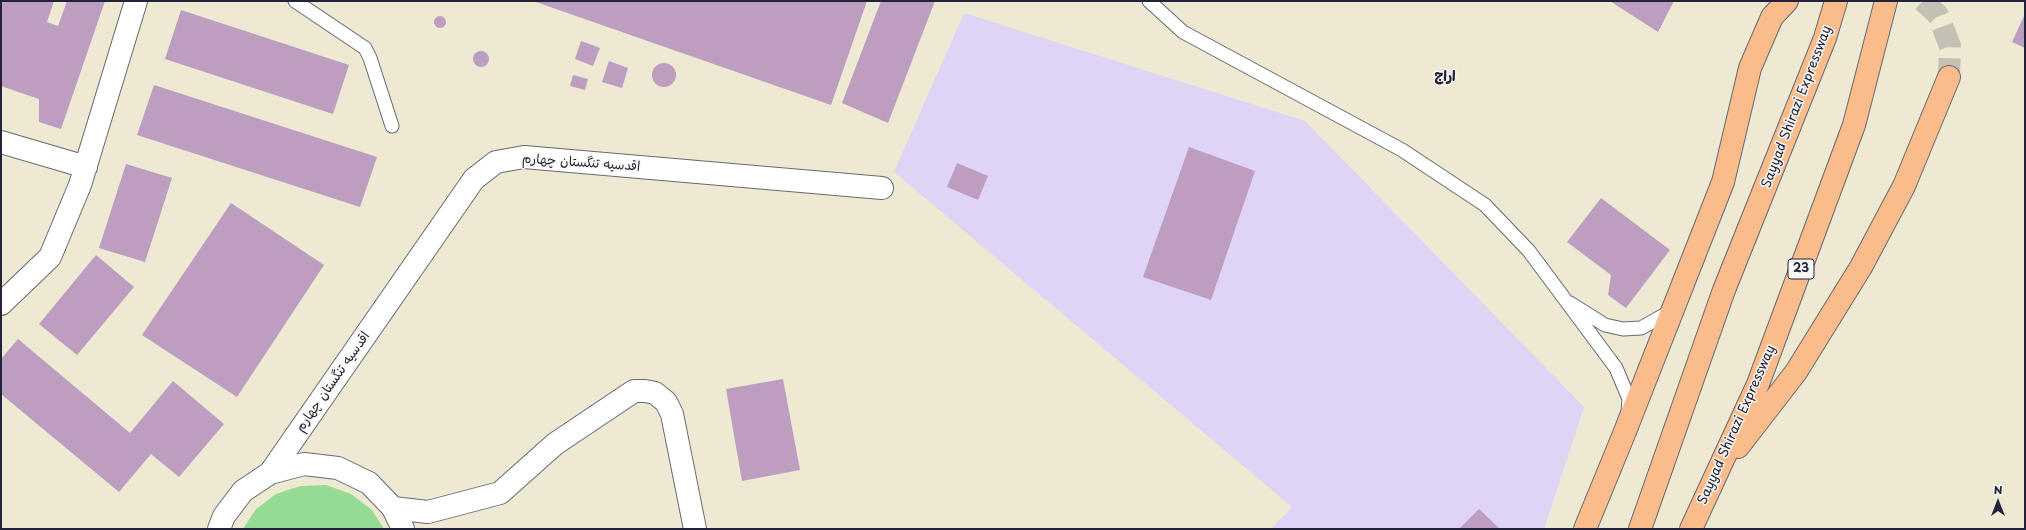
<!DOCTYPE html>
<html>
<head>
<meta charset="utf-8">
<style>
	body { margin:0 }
	#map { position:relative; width:2026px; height:530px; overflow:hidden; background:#ede9d2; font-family:"Playpen Sans",sans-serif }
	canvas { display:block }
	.frame { position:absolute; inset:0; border:2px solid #22223b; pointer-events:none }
	.north { position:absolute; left:1978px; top:482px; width:40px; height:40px; -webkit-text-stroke:3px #f6f6f2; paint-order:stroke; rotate:0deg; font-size:11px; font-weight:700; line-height:16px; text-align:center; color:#22223b }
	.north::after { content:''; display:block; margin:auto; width:14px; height:18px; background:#22223b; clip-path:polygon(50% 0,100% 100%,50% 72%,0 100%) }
</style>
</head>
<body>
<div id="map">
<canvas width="2026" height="530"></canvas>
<div class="frame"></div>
<div class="north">N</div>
</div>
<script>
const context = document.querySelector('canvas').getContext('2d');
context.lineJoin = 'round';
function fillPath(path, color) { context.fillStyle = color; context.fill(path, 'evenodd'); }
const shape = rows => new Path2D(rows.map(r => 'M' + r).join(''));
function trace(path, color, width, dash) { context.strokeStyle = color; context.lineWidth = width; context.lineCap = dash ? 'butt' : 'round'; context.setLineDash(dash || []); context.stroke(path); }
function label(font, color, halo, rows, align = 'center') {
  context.font = font + ' "Playpen Sans","Playpen Sans Arabic",sans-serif'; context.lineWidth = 3; context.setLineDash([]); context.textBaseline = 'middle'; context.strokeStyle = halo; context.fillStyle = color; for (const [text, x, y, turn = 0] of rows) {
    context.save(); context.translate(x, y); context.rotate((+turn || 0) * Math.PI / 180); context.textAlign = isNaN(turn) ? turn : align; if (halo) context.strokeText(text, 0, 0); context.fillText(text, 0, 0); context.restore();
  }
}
const built = shape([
	[964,13,1305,121,1584,407,1544,529,1271,529,1292,507,894,172]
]);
const green = shape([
	[326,485,351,494,372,510,384,529,243,529,256,509,276,494,300,486]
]);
const building = shape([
	[1,1,54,1,47,22,58,26,67,1,105,1,61,129,39,122,39,99,1,86],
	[533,1,867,1,831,105],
	[881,1,935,1,888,123,842,103],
	[1610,1,1674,1,1658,32],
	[181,10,349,65,333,114,165,59],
	[2025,14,2025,48,2012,42],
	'434 22a6 6 0 1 1 12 0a6 6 0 1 1-12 0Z',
	[581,41,600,48,593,66,575,59],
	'473 59a8 8 0 1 1 16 0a8 8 0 1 1-16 0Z',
	[609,61,628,68,622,88,602,82],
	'652 75a12 12 0 1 1 24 0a12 12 0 1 1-24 0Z',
	[573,75,588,79,585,90,570,86],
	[154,85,377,157,360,207,137,135],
	[1189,147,1255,171,1211,300,1143,277],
	[957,163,988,176,978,200,947,187],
	[126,164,172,178,145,262,99,248],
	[1601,198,1670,250,1626,308,1608,295,1611,275,1567,242],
	[231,203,324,265,237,397,142,335],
	[96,255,134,287,77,355,39,324],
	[18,339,130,433,173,381,224,424,179,477,151,454,119,492,1,394,1,359],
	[783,379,800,470,742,481,726,389],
	[1479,509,1500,529,1459,529]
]);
const highwayTunnel = shape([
	[1923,1,1938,15,1950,46,1949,77]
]);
const lane = shape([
	[295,1,365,48,370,58,392,126],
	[1149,1,1183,32,1402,150,1485,205,1529,251,1616,368,1629,399,1628,412],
	[1570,303,1605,325,1623,329,1641,328,1673,310]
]);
const street = shape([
	[1,142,86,167],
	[1,304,50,257,80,185,136,1],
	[270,473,474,179,496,162,524,157,882,188],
	[393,508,428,512,500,493,555,444,634,391,645,391,655,393,666,402,672,414,695,529],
	[219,529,224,516,243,491,270,473,304,464,338,468,369,483,393,508,403,529]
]);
const highway = shape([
	[1738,447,1796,372,1861,267,1904,186,1949,77],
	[1585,529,1624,434,1723,182,1750,68,1772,17,1787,1],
	[1640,529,1724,290,1825,38,1836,1],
	[1691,529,1758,384,1854,125,1886,1]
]);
const shields = [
	[1801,269,26]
];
const shieldNames = [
	["23",1801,269]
];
const streetNames = [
	["Sayyad Shirazi Expressway",1797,107,-69],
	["اقدسیه تنگستان چهارم",581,163,4],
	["اقدسیه تنگستان چهارم",333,382,-55],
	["Sayyad Shirazi Expressway",1737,425,-66]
];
const neighbourhoodNames = [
	["اراج",1445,77]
];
fillPath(built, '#dfd4f5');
fillPath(green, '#96db94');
fillPath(building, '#bd9dc0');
trace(highwayTunnel, '#c4c1b4', 22, [22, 11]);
trace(lane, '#696870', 15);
trace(street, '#696870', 24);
trace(highway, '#696870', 24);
trace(lane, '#fff', 13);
trace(street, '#fff', 22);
trace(highway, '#f9bc8a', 22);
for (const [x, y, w] of shields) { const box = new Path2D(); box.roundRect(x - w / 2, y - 10, w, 20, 3); context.fillStyle = '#f6f6f2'; context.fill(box); trace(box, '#22223b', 1); }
label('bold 12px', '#22223b', null, shieldNames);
label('13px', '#22223b', '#f6f6f2', streetNames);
label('bold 14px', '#22223b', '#f6f6f2', neighbourhoodNames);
</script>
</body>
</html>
